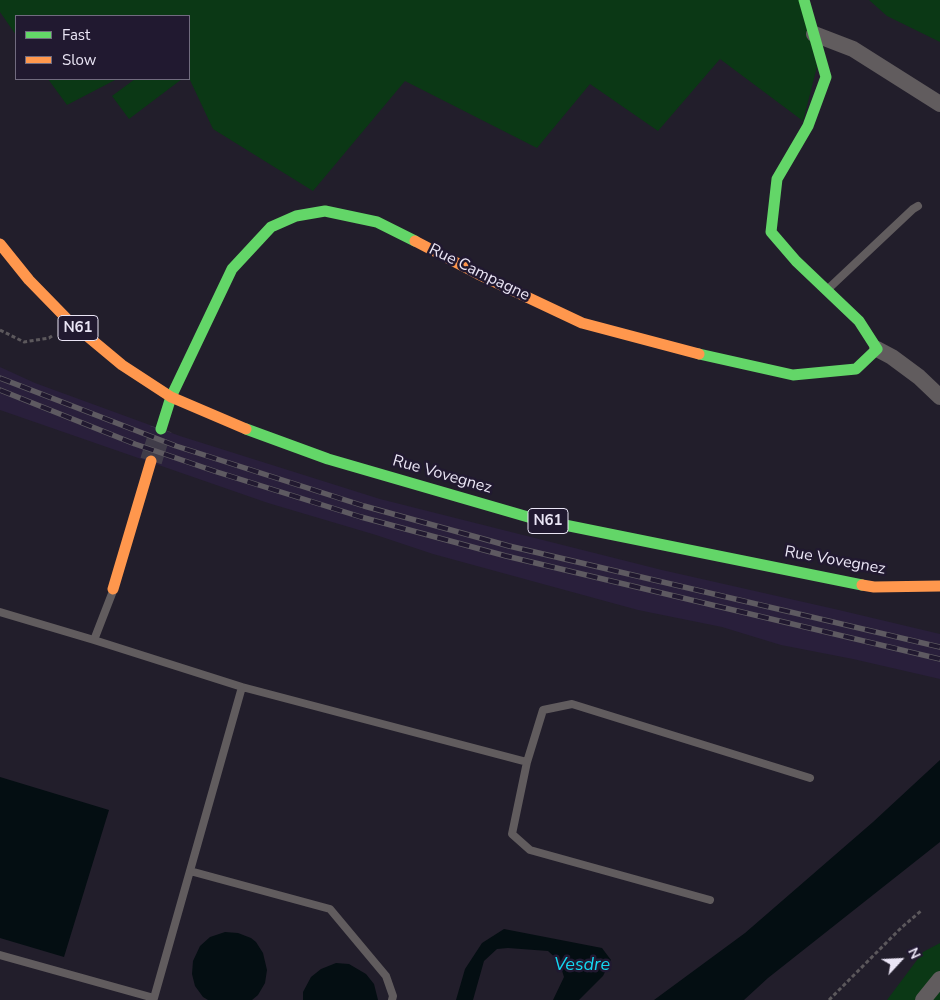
<!DOCTYPE html>
<html>
<head>
<meta charset="utf-8">
<style>
	body { margin:0 }
	#map { position:relative; width:940px; height:1000px; overflow:hidden; background:#221e2b; font-family:"Nunito Sans",sans-serif }
	canvas { display:block }
	.legend { position:absolute; left:15px; top:15px; width:175px; height:65px; box-sizing:border-box; background:#211930; border:1px solid #716b7f; margin:0; padding:6px 9px; list-style:none; font-size:15px; color:#eae5f5 }
	.legend li { display:flex; align-items:center; gap:10px; height:25px }
	.legend b { width:25px; border:1px solid #716b7f }
	.north { position:absolute; left:875px; top:935px; width:50px; height:50px; -webkit-text-stroke:4px #211930; paint-order:stroke; rotate:65deg; font-size:14px; font-weight:700; line-height:20px; text-align:center; color:#eae5f5 }
	.north::after { content:''; display:block; margin:auto; width:18px; height:22px; background:#eae5f5; clip-path:polygon(50% 0,100% 100%,50% 72%,0 100%) }
</style>
</head>
<body>
<div id="map">
<canvas width="940" height="1000"></canvas>
<ul class="legend">
<li><b style="height:6px;background:#63d668"></b>Fast</li>
<li><b style="height:6px;background:#ff974d"></b>Slow</li>
</ul>
<div class="north">N</div>
</div>
<script>
const context = document.querySelector('canvas').getContext('2d');
context.lineJoin = 'round';
function fillPath(path, color) { context.fillStyle = color; context.fill(path, 'evenodd'); }
const shape = rows => new Path2D(rows.map(r => 'M' + r).join(''));
function trace(path, color, width, dash) { context.strokeStyle = color; context.lineWidth = width; context.lineCap = dash ? 'butt' : 'round'; context.setLineDash(dash || []); context.stroke(path); }
function label(font, color, halo, rows, align = 'center') {
  context.font = font + ' "Nunito Sans",sans-serif'; context.lineWidth = 5; context.setLineDash([]); context.textBaseline = 'middle'; context.strokeStyle = halo; context.fillStyle = color; for (const [text, x, y, turn = 0] of rows) {
    context.save(); context.translate(x, y); context.rotate((+turn || 0) * Math.PI / 180); context.textAlign = isNaN(turn) ? turn : align; if (halo) context.strokeText(text, 0, 0); context.fillText(text, 0, 0); context.restore();
  }
}
const built = shape([
	[0,367,35,383,180,436,380,499,662,570,839,610,940,634,940,679,853,659,781,645,722,627,638,610,433,554,376,535,268,503,0,410]
]);
const green = shape([
	[0,0,800,0,817,67,803,121,720,59,658,131,590,84,537,148,405,81,313,191,213,129,189,78,189,16,16,16,16,35,0,12],
	[869,0,940,0,940,42,887,16],
	[48,79,117,79,67,105],
	[135,79,182,79,129,119,112,96],
	[940,943,940,1000,887,1000,923,952]
]);
const water = shape([
	[940,760,940,842,768,978,744,1000,654,1000,745,933,873,822],
	[0,777,109,810,64,957,0,938],
	[504,929,602,948,611,960,603,976,579,1000,553,1000,564,977,559,961,548,951,508,948,497,949,484,961,473,1000,456,1000,465,969,482,943],
	[225,932,238,933,251,938,256,942,263,953,267,970,265,983,258,995,252,1000,208,1000,203,997,195,986,192,974,193,961,200,946,210,937],
	[336,963,349,964,366,974,374,984,378,1000,303,1000,303,992,311,977,321,969]
]);
const secondaryTunnel = shape([
	[151,461,161,429]
]);
const path = shape([
	[0,330,24,342,49,338,52,336],
	[829,1000,901,928,922,910]
]);
const lane = shape([
	[828,289,913,209,918,206],
	[0,612,94,640,113,591],
	[242,687,527,762,543,710,572,704,810,778],
	[527,762,512,834,530,850,710,900],
	[190,871,330,909,386,976,393,996,392,1000],
	[0,955,154,998,242,687,94,640]
]);
const street = shape([
	[814,34,853,49,940,104],
	[877,349,892,357,919,377,940,397],
	[923,1000,940,979]
]);
const fast = shape([
	[699,354,793,375,856,369,877,349,859,321,796,261,771,232,777,179,808,126,826,77,804,0],
	[161,429,171,397,232,269,271,227,296,216,325,211,377,222,415,241],
	[246,429,328,459,535,519,862,585]
]);
const slow = shape([
	[415,241,478,274,582,323,699,354],
	[0,244,29,280,68,320,122,365,171,397,246,429],
	[862,585,874,587,940,586],
	[113,589,151,461]
]);
const rail = shape([
	[0,378,176,446,364,506,509,546,940,647],
	[0,390,135,444,217,472,361,517,506,556,940,659]
]);
const shields = [
	[78,328,40],
	[548,521,40]
];
const shieldNames = [
	["N61",78,328],
	["N61",548,521]
];
const streetNames = [
	["Rue Campagne",479,273,26],
	["Rue Vovegnez",442,475,16],
	["Rue Vovegnez",835,561,10]
];
const waterNames = [
	["Vesdre",582,966]
];
fillPath(built, '#291f3b');
fillPath(green, '#0b3815');
fillPath(water, '#040e12');
trace(secondaryTunnel, '#403c49', 22, [22, 11]);
trace(path, '#5c585c', 3, [4, 2.5]);
trace(lane, '#615c5e', 8);
trace(street, '#615c5e', 16);
trace(fast, '#63d668', 11);
trace(slow, '#ff974d', 11);
trace(rail, '#5e5a61', 5.5);
trace(rail, '#211930', 4, [11]);
for (const [x, y, w] of shields) { const box = new Path2D(); box.roundRect(x - w / 2, y - 12.5, w, 25, 4); context.fillStyle = '#211930'; context.fill(box); trace(box, '#eae5f5', 1); }
label('bold 15px', '#eae5f5', null, shieldNames);
label('16px', '#eae5f5', '#211930', streetNames);
label('italic 18px', '#14d8f1', '#211930', waterNames);
</script>
</body>
</html>
